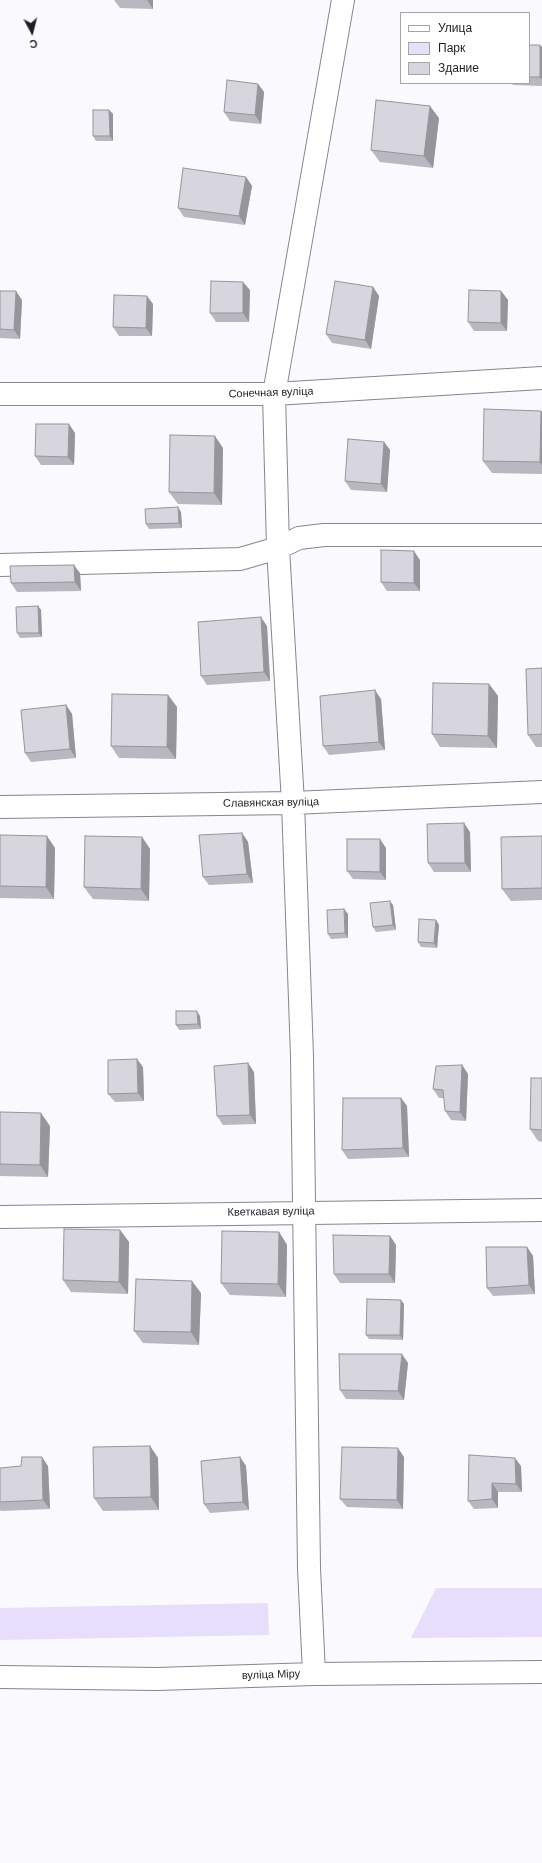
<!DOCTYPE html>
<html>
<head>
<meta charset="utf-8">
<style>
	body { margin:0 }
	#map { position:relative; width:542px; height:1863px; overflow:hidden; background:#faf9fe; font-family:Helvetica,sans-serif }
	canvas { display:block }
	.legend { position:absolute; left:400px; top:12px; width:130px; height:72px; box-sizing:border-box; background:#fff; border:1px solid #a5a5a7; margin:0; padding:5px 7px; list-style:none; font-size:12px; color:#1f1f22 }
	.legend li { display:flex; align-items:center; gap:8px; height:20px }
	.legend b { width:20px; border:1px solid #a5a5a7 }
	.north { position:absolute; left:12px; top:12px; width:40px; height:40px; -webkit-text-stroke:3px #fff; paint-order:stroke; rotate:173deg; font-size:11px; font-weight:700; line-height:16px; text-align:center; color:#1f1f22 }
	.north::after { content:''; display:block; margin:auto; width:14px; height:18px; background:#1f1f22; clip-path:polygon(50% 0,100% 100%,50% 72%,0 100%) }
</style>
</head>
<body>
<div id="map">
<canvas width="542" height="1863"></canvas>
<ul class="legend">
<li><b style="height:5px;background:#fff"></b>Улица</li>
<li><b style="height:11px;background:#e6defb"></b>Парк</li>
<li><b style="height:11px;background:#d7d5de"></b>Здание</li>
</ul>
<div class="north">С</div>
</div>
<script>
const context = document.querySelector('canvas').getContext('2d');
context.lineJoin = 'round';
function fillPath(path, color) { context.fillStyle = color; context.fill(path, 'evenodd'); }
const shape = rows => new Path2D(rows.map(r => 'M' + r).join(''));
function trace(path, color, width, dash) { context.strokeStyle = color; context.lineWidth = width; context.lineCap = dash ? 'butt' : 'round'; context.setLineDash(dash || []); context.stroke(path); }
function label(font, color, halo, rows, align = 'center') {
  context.font = font + ' Helvetica,sans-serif'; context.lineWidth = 3; context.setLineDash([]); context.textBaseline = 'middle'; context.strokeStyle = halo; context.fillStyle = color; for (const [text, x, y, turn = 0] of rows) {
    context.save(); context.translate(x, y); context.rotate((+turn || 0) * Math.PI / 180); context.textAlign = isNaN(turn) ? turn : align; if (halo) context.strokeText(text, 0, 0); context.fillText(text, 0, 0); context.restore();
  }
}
const green = shape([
	[436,1588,542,1588,542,1637,411,1638],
	[268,1603,269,1635,0,1640,0,1608]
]);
const minor = shape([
	[0,394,274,394,542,378],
	[0,565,240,559,278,548,299,538,324,535,542,535],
	[0,807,293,803,542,792],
	[0,1217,542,1210],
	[314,1674,309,1568,302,1056,293,803,278,548,274,394,343,0],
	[0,1677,157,1679,314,1674,542,1672]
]);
const wall = shape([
	[114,0,153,0,153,9,120,8],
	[529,45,542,47,542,86,513,85,511,83,529,83],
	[258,84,264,92,261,124,230,121,224,112],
	[109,110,113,114,113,141,96,141,93,136],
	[439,118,433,168,380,162,371,150],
	[246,177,252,186,245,225,184,217,178,208],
	[373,287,379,296,371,349,332,343,326,334],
	[250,290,249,322,216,322,210,313],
	[0,291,22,300,20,339,0,338],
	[501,291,508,300,507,331,474,331,468,322],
	[153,304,152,336,119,336,113,327],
	[541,411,542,412,542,474,492,473,483,461],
	[75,433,74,465,41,465,35,456],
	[384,442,390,450,387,492,351,490,345,481],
	[223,448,222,505,178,504,169,492],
	[181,512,182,528,149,529,146,524],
	[420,560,420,591,387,591,381,582],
	[80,573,81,591,17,592,11,583],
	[38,606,41,610,42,637,20,638,17,633],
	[267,626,270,681,207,685,201,676],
	[542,668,542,747,536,747,528,735],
	[489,684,498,696,497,748,440,747,432,734],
	[168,695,177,707,176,759,119,758,111,746],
	[381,699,385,750,329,755,323,746],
	[66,705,72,714,76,758,31,762,25,753],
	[470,832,471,872,434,872,428,863],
	[242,833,248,842,253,883,209,885,203,877],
	[0,835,55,848,54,899,0,898],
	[542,836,542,900,511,901,502,889],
	[142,837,150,849,149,901,93,899,84,887],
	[386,848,386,880,353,879,347,871],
	[393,905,396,930,376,932,373,927],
	[348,914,348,938,331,939,328,934],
	[436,920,439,925,437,948,421,947,418,942],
	[200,1016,201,1029,179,1030,176,1025],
	[462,1065,468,1074,466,1121,451,1120,445,1111,444,1098,439,1098,433,1089],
	[143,1067,144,1101,115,1102,108,1094],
	[254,1072,256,1124,223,1125,217,1116],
	[542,1078,542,1142,538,1141,530,1129],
	[401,1098,407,1106,409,1157,348,1159,342,1150],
	[0,1112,50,1126,48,1177,0,1176],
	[120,1230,129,1242,128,1294,71,1292,63,1280],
	[279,1232,287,1245,286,1297,230,1295,221,1283],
	[390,1236,396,1245,395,1283,340,1283,334,1274],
	[527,1247,533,1256,535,1294,493,1296,487,1288],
	[201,1293,199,1345,143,1343,134,1331],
	[404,1304,403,1340,369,1339,366,1335],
	[408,1363,404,1400,346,1399,340,1390],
	[150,1446,158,1458,159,1510,103,1511,94,1498],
	[469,1455,521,1466,522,1492,498,1492,498,1508,474,1509,468,1501],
	[240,1457,246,1466,249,1510,210,1513,204,1504],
	[404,1457,403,1509,347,1507,340,1499],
	[48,1466,50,1509,1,1511,0,1510,0,1468]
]);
const shadedWall = shape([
	[147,0,153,0,153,9],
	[540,45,542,47,542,80,540,77],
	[258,84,264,92,261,124,255,115],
	[430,106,439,118,433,168,424,156],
	[109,110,113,114,113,141,110,136],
	[246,177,252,186,245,225,239,216],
	[243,282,250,290,249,322,243,313],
	[373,287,379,296,371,349,365,340],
	[16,291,22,300,20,339,14,330],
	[501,291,508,300,507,331,501,323],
	[147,296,153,304,152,336,146,328],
	[541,411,542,412,542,466,540,462],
	[69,424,75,433,74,465,68,457],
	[215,436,223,448,222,505,214,493],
	[384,442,390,450,387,492,381,484],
	[178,507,181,512,182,528,179,523],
	[414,551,420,560,420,591,414,583],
	[74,565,80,573,81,591,75,582],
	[38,606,41,610,42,637,39,633],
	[261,617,267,626,270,681,264,672],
	[489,684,498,696,497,748,488,736],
	[375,690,381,699,385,750,379,742],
	[168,695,177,707,176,759,167,747],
	[66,705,72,714,76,758,70,749],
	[464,823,470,832,471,872,465,863],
	[242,833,248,842,253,883,247,874],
	[47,836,55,848,54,899,46,887],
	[142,837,150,849,149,901,141,889],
	[380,839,386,848,386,880,380,872],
	[390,901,393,905,396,930,393,925],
	[344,909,348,914,348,938,345,933],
	[436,920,439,925,437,948,434,943],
	[197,1011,200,1016,201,1029,198,1024],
	[137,1059,143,1067,144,1101,138,1093],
	[248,1063,254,1072,256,1124,250,1115],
	[462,1065,468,1074,466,1121,460,1112],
	[401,1098,407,1106,409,1157,403,1148],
	[41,1113,50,1126,48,1177,40,1165],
	[120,1230,129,1242,128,1294,119,1282],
	[279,1232,287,1245,286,1297,278,1284],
	[390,1236,396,1245,395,1283,389,1274],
	[527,1247,533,1256,535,1294,529,1285],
	[192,1281,201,1293,199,1345,191,1332],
	[401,1300,404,1304,403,1340,400,1335],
	[402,1354,408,1363,404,1400,398,1391],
	[150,1446,158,1458,159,1510,151,1497],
	[398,1448,404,1457,403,1509,397,1500],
	[42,1457,48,1466,50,1509,43,1500],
	[240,1457,246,1466,249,1510,243,1502],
	[515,1458,521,1466,522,1492,516,1484],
	[492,1483,498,1492,498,1508,492,1499]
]);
const building = shape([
	[529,45,540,45,540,77,529,77,529,45],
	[227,80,258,84,255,115,224,112,227,80],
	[376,100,430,106,424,156,371,150,376,100],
	[93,110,109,110,110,136,93,136,93,110],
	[183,168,246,177,239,216,178,208,183,168],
	[211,281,243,282,243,313,210,313,211,281],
	[335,281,373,287,365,340,326,334,335,281],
	[469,290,501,291,501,323,468,322,469,290],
	[0,291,16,291,14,330,0,329,0,291],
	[114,295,147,296,146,328,113,327,114,295],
	[484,409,541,411,540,462,483,461,484,409],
	[36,424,69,424,68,457,35,456,36,424],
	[170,435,215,436,214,493,169,492,170,435],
	[348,439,384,442,381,484,345,481,348,439],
	[178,507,179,523,146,524,145,509,178,507],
	[381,550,414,551,414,583,381,582,381,550],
	[74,565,75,582,11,583,10,566,74,565],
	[38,606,39,633,17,633,16,607,38,606],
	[261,617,264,672,201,676,198,622,261,617],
	[542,668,542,734,528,735,526,669,542,668],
	[433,683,489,684,488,736,432,734,433,683],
	[375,690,379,742,323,746,320,696,375,690],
	[112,694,168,695,167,747,111,746,112,694],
	[66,705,70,749,25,753,21,710,66,705],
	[464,823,465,863,428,863,427,824,464,823],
	[242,833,247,874,203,877,199,835,242,833],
	[0,835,47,836,46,887,0,886,0,835],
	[85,836,142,837,141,889,84,887,85,836],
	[542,836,542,888,502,889,501,837,542,836],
	[347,839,380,839,380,872,347,871,347,839],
	[390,901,393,925,373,927,370,903,390,901],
	[344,909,345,933,328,934,327,910,344,909],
	[419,919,436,920,434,943,418,942,419,919],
	[176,1011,197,1011,198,1024,176,1025,176,1011],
	[137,1059,138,1093,108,1094,108,1060,137,1059],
	[248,1063,250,1115,217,1116,214,1066,248,1063],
	[462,1065,460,1112,445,1111,443,1090,433,1089,436,1066,462,1065],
	[531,1078,542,1078,542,1130,530,1129,531,1078],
	[343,1098,401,1098,403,1148,342,1150,343,1098],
	[0,1112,41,1113,40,1165,0,1164,0,1112],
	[64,1229,120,1230,119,1282,63,1280,64,1229],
	[222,1231,279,1232,278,1284,221,1283,222,1231],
	[333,1235,390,1236,389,1274,334,1274,333,1235],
	[486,1247,527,1247,529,1285,487,1288,486,1247],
	[136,1279,192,1281,191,1332,134,1331,136,1279],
	[367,1299,401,1300,400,1335,366,1335,367,1299],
	[339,1354,402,1354,398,1391,340,1390,339,1354],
	[150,1446,151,1497,94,1498,93,1447,150,1446],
	[342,1447,398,1448,397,1500,340,1499,342,1447],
	[469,1455,515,1458,516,1484,492,1483,492,1499,468,1501,469,1455],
	[22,1457,42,1457,43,1500,0,1502,0,1468,21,1466,22,1457],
	[240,1457,243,1502,204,1504,201,1461,240,1457]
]);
const streetNames = [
	["Сонечная вуліца",271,393,-2],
	["Славянская вуліца",271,803,-1],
	["Кветкавая вуліца",271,1212,-1],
	["вуліца Міру",271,1675,-2]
];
fillPath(green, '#e6defb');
trace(minor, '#87858d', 24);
trace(minor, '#fff', 22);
fillPath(wall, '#b9b7bf');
fillPath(shadedWall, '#96959b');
fillPath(building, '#d7d5de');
trace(building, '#96959b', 1);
label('11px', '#1f1f22', '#fff', streetNames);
</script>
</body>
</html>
